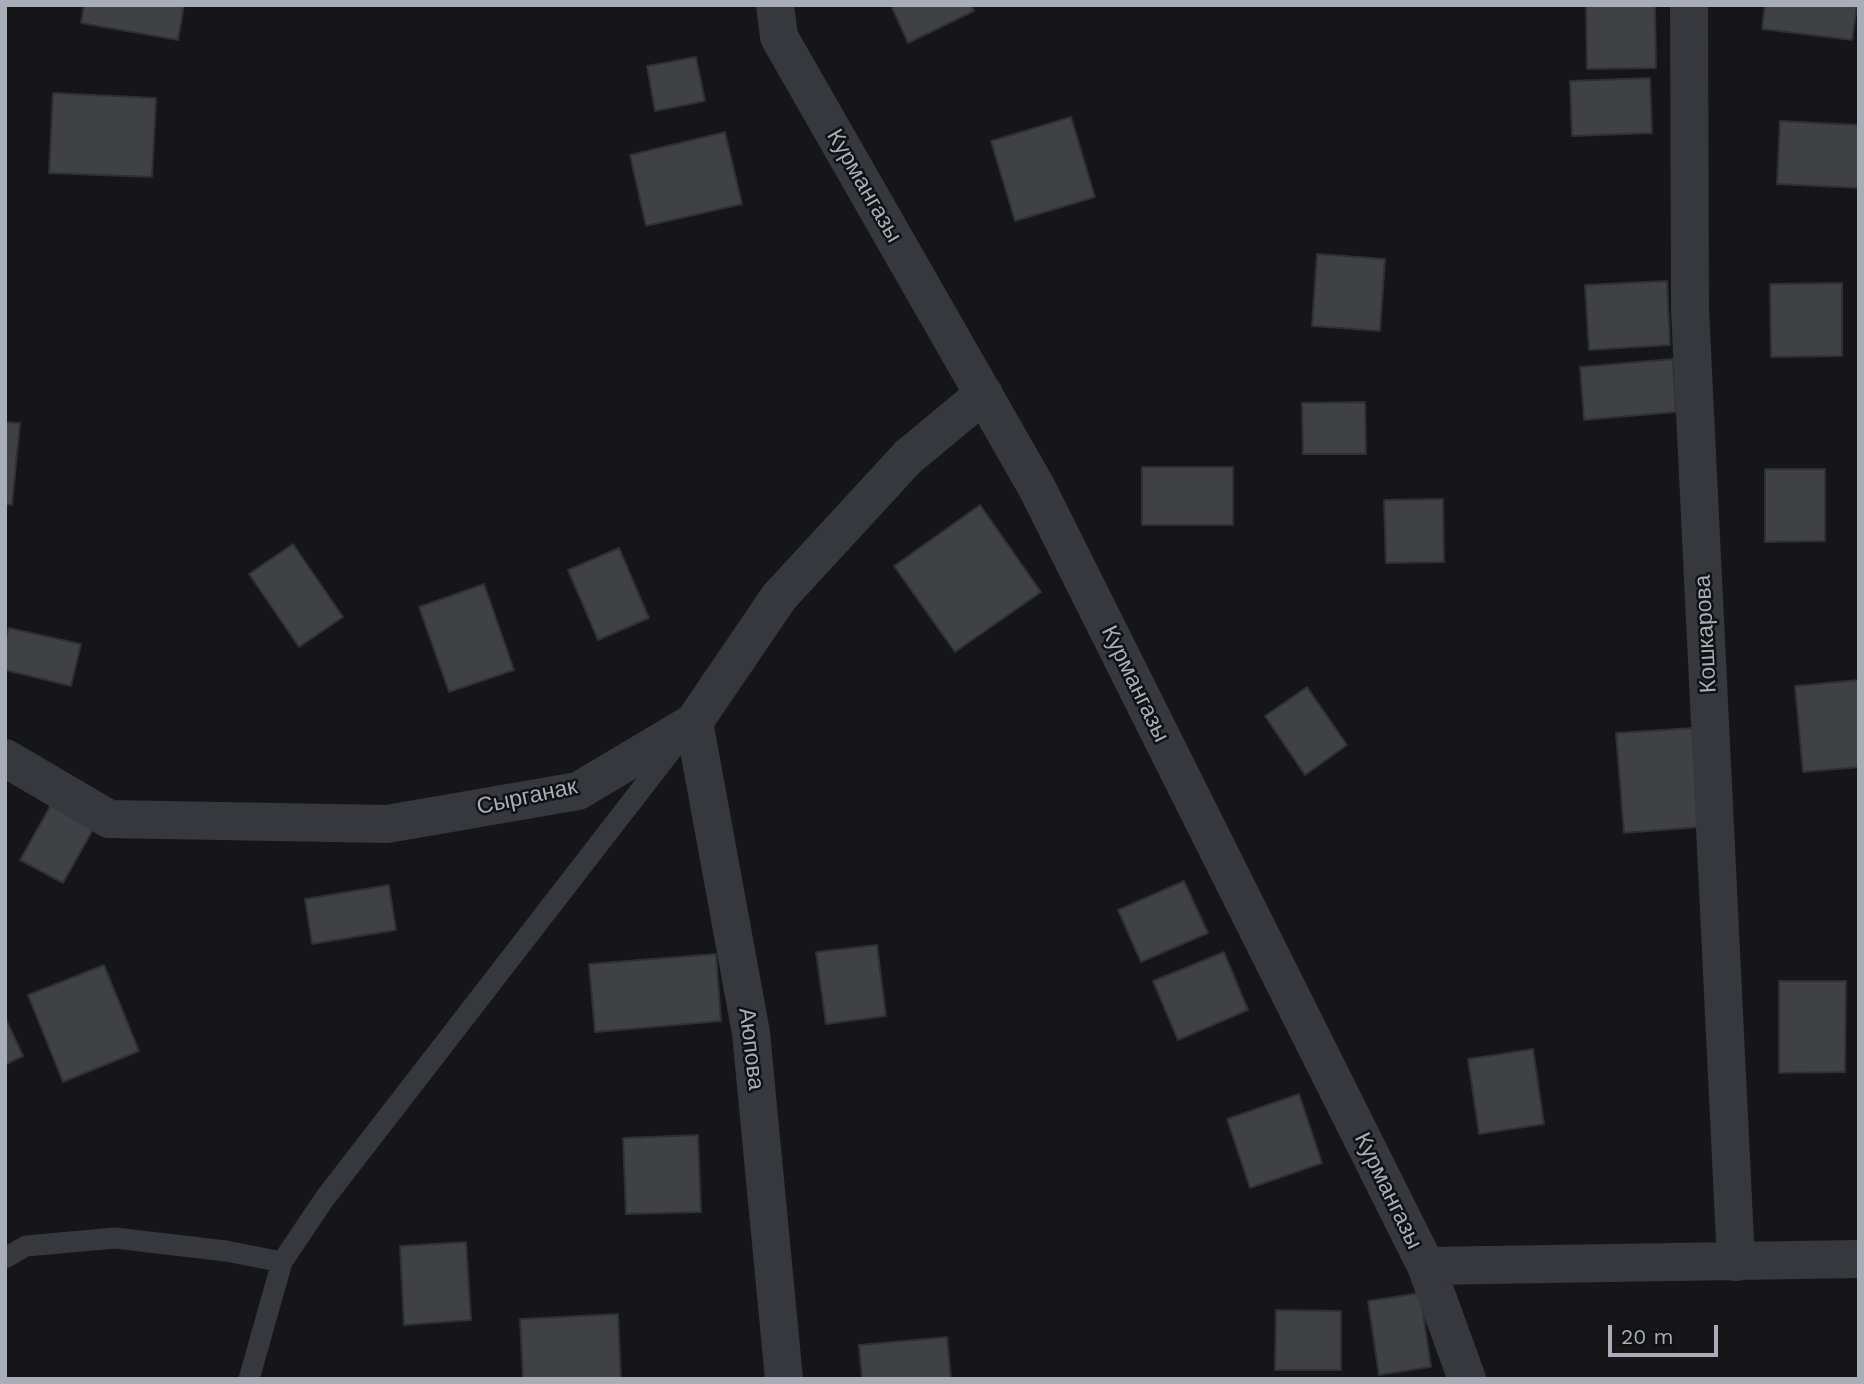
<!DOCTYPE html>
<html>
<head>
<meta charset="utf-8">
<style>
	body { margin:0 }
	#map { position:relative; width:1864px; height:1384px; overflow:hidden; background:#161618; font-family:"Work Sans",sans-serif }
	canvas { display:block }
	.frame { position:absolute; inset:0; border:7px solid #a8adb8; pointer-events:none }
	.scale { position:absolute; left:1608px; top:1325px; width:110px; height:32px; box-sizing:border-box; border:4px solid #a8adb8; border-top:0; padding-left:9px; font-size:21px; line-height:24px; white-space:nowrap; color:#a8adb8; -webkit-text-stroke:5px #111113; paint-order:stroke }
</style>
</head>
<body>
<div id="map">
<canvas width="1864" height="1384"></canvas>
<div class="frame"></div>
<div class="scale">20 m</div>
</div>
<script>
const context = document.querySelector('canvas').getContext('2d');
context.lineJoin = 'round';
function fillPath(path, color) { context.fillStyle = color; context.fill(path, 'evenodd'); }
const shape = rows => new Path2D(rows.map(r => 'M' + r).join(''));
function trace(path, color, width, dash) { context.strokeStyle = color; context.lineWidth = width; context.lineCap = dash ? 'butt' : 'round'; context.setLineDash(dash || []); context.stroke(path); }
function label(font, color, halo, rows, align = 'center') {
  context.font = font + ' "Work Sans",sans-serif'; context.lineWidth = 5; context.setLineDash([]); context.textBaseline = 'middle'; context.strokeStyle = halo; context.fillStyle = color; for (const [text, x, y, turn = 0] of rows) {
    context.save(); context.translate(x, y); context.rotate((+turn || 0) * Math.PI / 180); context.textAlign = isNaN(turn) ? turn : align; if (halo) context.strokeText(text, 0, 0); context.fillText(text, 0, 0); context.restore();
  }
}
const building = shape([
	[84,5,184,5,178,40,81,23,84,5],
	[891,5,971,5,974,11,908,43,891,5],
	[1586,5,1655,5,1656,68,1587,69,1586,5],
	[1765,5,1857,5,1852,40,1762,29,1765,5],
	[696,57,705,101,655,111,647,66,696,57],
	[1650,78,1652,133,1572,136,1570,81,1650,78],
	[53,93,156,98,152,177,49,173,53,93],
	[1071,117,1095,197,1015,221,991,141,1071,117],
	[1780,121,1859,125,1859,188,1777,184,1780,121],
	[725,132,742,204,646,226,630,155,725,132],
	[1317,254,1385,259,1380,331,1312,326,1317,254],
	[1667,281,1670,345,1589,350,1585,285,1667,281],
	[1842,283,1842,356,1771,357,1770,284,1842,283],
	[1673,359,1676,412,1584,420,1580,367,1673,359],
	[1365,402,1366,454,1303,454,1302,403,1365,402],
	[5,422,20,423,12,505,5,504,5,422],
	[1142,467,1233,467,1233,525,1142,525,1142,467],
	[1765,469,1825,469,1825,541,1765,542,1765,469],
	[1443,499,1444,562,1386,563,1384,500,1443,499],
	[980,505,1041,592,955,652,894,566,980,505],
	[293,544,343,617,299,647,249,574,293,544],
	[619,548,649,618,598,640,568,570,619,548],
	[484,584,514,670,449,692,419,607,484,584],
	[9,628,81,644,71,686,5,670,5,642,9,628],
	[1859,680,1859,767,1803,772,1795,686,1859,680],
	[1307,687,1347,745,1305,775,1265,716,1307,687],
	[1692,728,1700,827,1624,833,1616,733,1692,728],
	[52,803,95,826,63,883,20,860,52,803],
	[1184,881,1208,933,1141,962,1118,910,1184,881],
	[389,885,396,930,312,944,305,899,389,885],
	[877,945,886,1016,826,1024,816,952,877,945],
	[1224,952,1248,1010,1178,1040,1153,981,1224,952],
	[716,954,721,1021,595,1032,589,964,716,954],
	[104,965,139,1051,63,1082,28,995,104,965],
	[1779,981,1846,981,1845,1072,1779,1073,1779,981],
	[5,1017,23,1056,5,1065,5,1017],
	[1533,1049,1544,1124,1479,1134,1468,1059,1533,1049],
	[1299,1094,1322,1163,1250,1188,1227,1119,1299,1094],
	[698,1135,701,1212,626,1214,623,1138,698,1135],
	[466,1242,471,1320,404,1325,400,1246,466,1242],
	[1420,1293,1431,1367,1379,1375,1368,1301,1420,1293],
	[1276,1310,1341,1311,1341,1370,1275,1370,1276,1310],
	[618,1314,621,1379,523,1379,520,1319,618,1314],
	[947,1337,951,1379,862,1379,859,1345,947,1337]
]);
const lane = shape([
	[5,1258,26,1246,115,1238,226,1251,282,1262],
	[249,1379,282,1262,325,1198,677,743]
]);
const street = shape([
	[775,5,779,37,1037,488,1426,1266,1467,1379],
	[1689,5,1690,309,1736,1262],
	[694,722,751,1033,784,1379],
	[5,758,109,819,387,824,578,791,694,722,779,597,908,457,984,394],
	[1426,1266,1859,1259]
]);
const streetNames = [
	["Курмангазы",864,186,60],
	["Кошкарова",1706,634,-93],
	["Курмангазы",1135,684,64],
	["Сырганак",527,797,-12],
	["Аюпова",751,1049,83],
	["Курмангазы",1388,1191,64]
];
fillPath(building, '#404145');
trace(building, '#303034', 2);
trace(lane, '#37383d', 21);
trace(street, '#37383d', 38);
label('23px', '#a8adb8', '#111113', streetNames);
</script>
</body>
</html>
